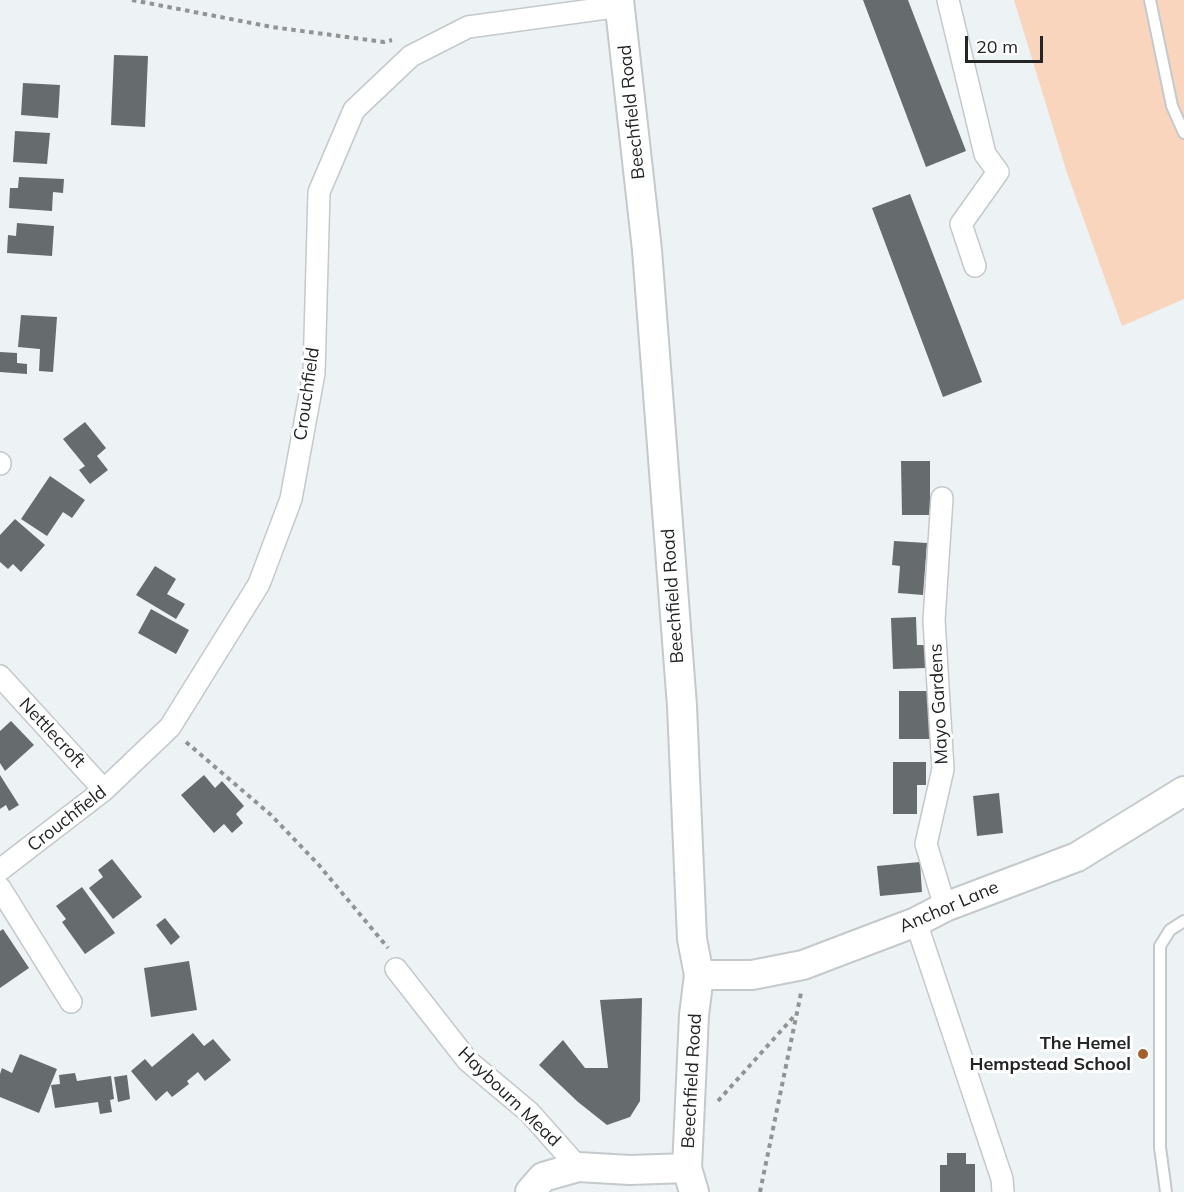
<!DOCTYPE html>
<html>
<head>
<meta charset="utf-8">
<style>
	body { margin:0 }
	#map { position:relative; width:1184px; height:1192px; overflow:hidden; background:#edf2f4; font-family:Mulish,sans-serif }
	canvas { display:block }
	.scale { position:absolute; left:965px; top:36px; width:78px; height:27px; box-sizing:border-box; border:3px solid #232526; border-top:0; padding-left:8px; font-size:18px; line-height:21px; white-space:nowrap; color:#232526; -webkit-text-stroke:4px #fff; paint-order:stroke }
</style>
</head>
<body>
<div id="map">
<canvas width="1184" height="1192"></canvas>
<div class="scale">20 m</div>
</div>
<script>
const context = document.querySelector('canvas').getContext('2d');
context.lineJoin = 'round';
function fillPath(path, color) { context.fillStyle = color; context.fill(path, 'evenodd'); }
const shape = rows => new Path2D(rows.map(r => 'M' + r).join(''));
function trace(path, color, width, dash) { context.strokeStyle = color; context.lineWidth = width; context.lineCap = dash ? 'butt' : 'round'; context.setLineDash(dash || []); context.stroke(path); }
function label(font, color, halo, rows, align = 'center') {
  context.font = font + ' Mulish,sans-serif'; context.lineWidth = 6; context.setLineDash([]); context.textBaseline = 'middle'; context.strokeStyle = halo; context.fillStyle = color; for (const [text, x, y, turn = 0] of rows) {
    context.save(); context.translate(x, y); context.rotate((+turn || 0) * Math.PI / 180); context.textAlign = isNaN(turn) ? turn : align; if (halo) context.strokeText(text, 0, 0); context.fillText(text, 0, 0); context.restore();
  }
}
const green = shape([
	[1014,0,1184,0,1184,299,1122,326,1067,173]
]);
const building = shape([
	[863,0,908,0,966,151,926,167],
	[114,55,148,56,145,127,111,125],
	[23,83,60,85,58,118,21,115],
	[15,131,50,133,47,164,13,162],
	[19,177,64,179,63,193,53,192,52,211,9,208,10,188,18,188],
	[910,194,982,382,943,397,872,208],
	[17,223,54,226,52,256,7,253,8,235,16,236],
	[21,315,57,317,53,372,39,371,40,349,18,347],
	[0,352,17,353,17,363,27,364,27,374,0,372],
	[85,422,106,448,97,456,108,470,90,484,79,470,85,466,63,439],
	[901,461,930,461,930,515,902,515],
	[50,476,85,500,72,518,63,512,47,536,21,519],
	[15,519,45,545,21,572,13,564,8,569,0,562,0,535],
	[894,541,927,543,923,595,898,593,900,566,892,565],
	[155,566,176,579,167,594,185,604,176,619,136,595],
	[151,609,189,630,176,654,138,633],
	[916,617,917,645,925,645,926,668,893,669,891,618],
	[899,691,932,691,932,739,899,739],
	[11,721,34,745,5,771,0,763,0,731],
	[893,762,926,762,926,785,917,785,917,814,893,814],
	[0,775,19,805,9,811,6,805,0,809],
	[204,775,215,788,222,781,244,806,236,814,243,823,232,833,224,824,214,833,181,795],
	[999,793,1003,833,977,836,973,796],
	[112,859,142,897,113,919,89,888,103,877,98,870],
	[920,862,922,892,880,896,877,866],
	[82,887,115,933,85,954,62,922,66,919,56,906],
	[165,918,180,937,171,945,156,925],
	[3,929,29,968,0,988,0,931],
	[189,961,197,1010,151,1017,144,968],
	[642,998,640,1101,630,1117,607,1125,578,1102,539,1065,563,1040,585,1068,608,1068,600,1000],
	[193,1033,204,1046,213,1039,231,1060,205,1081,198,1072,187,1081,189,1084,172,1097,167,1091,156,1101,131,1071,145,1059,152,1067],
	[20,1054,57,1069,39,1113,0,1097,0,1074,2,1068,12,1073],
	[75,1073,77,1081,111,1076,114,1099,110,1100,112,1112,100,1114,98,1102,55,1108,51,1085,60,1084,59,1075],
	[127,1075,130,1099,118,1102,114,1077],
	[947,1153,966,1153,966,1164,975,1164,975,1192,940,1192,940,1165,947,1165]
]);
const path = shape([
	[132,0,272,27,384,42,392,40],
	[186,742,271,815,318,864,388,948],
	[718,1101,797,1013],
	[760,1192,801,993]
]);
const lane = shape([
	[1150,0,1172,106,1184,133],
	[1166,1192,1160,1147,1160,946,1170,930,1184,921]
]);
const street = shape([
	[948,0,985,154,998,172,961,224,975,266],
	[0,464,0,463],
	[942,498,934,620,943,769,926,844,945,907],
	[0,676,104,790],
	[0,870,104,790,170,727,259,584,291,499,314,373,319,192,354,110,411,56,468,27,621,6],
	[0,888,71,1002],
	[916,922,1002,1179,1003,1192],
	[396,969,468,1061,529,1112,578,1167]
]);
const secondary = shape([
	[619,0,647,250,682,706,692,939,699,975,694,1015,687,1168,694,1192],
	[699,975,752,975,803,965,916,922,945,907,1077,857,1184,791],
	[530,1192,543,1177,578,1167,630,1170,687,1168]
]);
const markers = [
	[1143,1054,6,"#a3602f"]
];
const streetNames = [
	["Beechfield Road",632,112,-96],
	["Crouchfield",307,394,-82],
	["Beechfield Road",673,596,-94],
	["Mayo Gardens",939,704,-93],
	["Nettlecroft",52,733,47],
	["Crouchfield",67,819,-38],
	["Anchor Lane",949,907,-23],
	["Beechfield Road",692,1081,-87],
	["Haybourn Mead",509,1097,44]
];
const poiNames = [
	["The Hemel",1131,1044],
	["Hempstead School",1131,1065]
];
fillPath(green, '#f9d5be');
fillPath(building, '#666b6d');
trace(lane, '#c4c9cb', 14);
trace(street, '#c4c9cb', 24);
trace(secondary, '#c4c9cb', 32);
trace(path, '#909495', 4, [4.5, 4.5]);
trace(lane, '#fff', 10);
trace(street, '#fff', 21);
trace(secondary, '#fff', 28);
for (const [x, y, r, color] of markers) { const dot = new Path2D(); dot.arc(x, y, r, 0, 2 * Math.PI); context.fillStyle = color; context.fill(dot); trace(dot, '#fff', 2); }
label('18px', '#232526', '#fff', streetNames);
label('bold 18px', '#232526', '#fff', poiNames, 'right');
</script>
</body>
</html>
